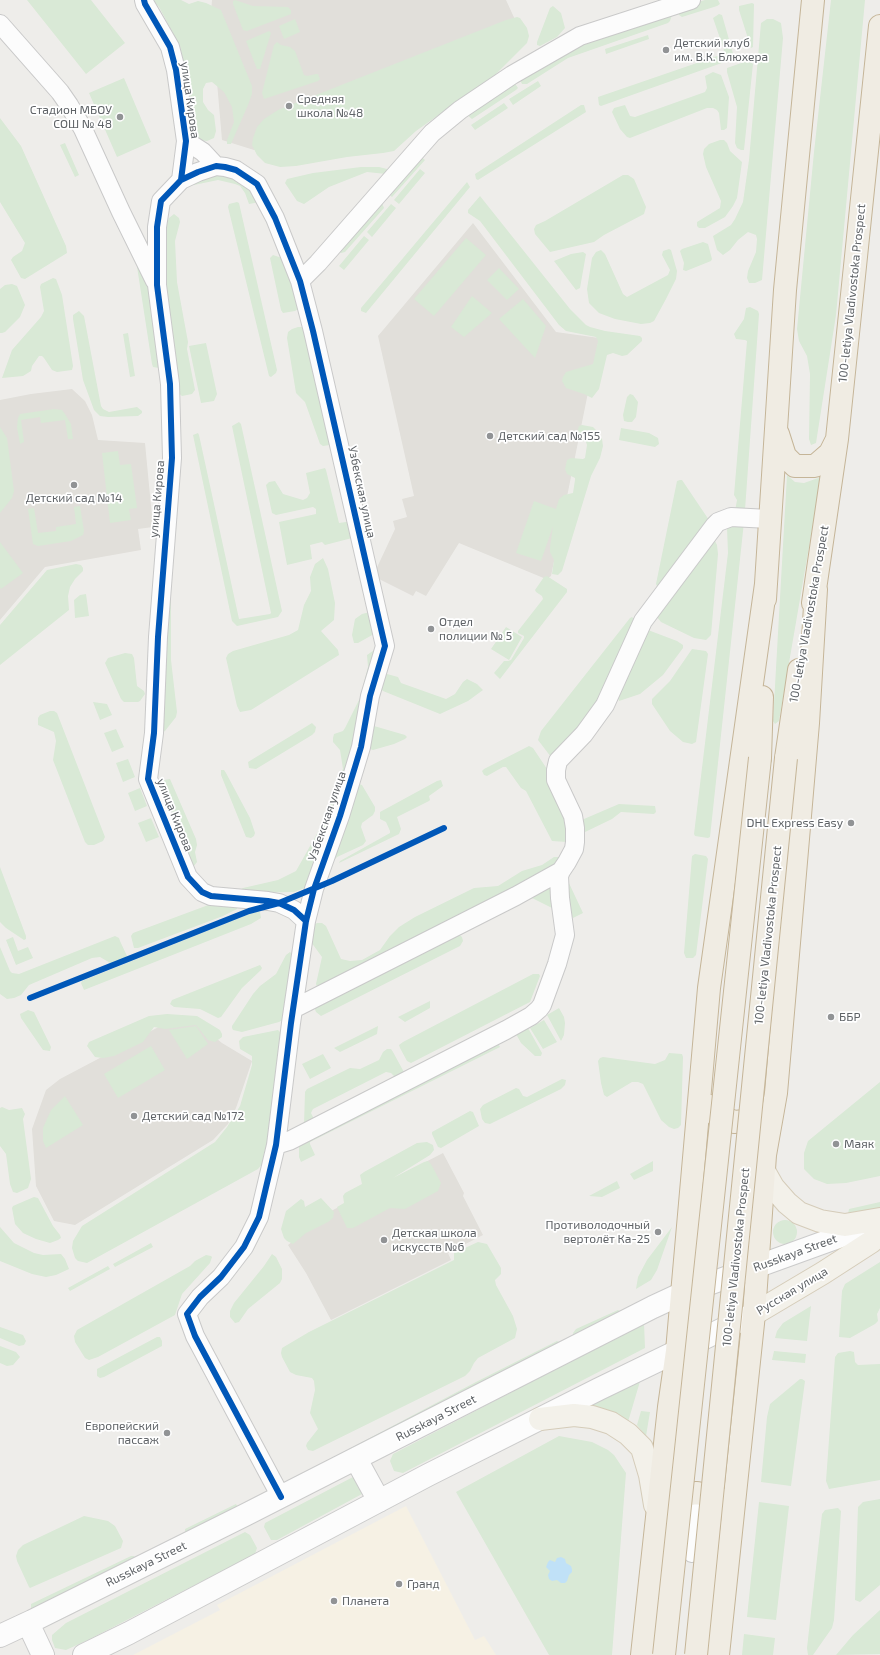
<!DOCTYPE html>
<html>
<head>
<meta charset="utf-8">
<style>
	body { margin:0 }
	canvas { display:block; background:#eeedea }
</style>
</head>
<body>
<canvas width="880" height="1655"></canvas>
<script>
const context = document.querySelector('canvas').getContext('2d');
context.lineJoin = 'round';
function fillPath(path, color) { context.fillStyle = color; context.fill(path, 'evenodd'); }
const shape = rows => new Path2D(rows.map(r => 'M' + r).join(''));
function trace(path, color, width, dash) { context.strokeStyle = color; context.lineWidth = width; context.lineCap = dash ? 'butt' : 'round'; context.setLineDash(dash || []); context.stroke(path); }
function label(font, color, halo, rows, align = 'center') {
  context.font = font + ' "Exo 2",sans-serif'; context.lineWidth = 3.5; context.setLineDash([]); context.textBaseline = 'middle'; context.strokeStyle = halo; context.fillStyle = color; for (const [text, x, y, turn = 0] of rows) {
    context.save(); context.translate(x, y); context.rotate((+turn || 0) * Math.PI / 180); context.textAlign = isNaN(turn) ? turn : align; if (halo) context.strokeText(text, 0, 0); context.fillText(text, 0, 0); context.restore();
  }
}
const commercial = shape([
	[406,1506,475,1640,484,1636,496,1655,133,1655,220,1610,217,1605]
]);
const education = shape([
	[212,0,506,0,523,37,254,150,222,140,211,13],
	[473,223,556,332,599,338,551,576,546,579,459,543,426,596,416,591,413,596,373,576,395,529,393,521,407,517,402,499,414,496,378,336],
	[72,389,85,401,92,415,98,440,145,443,153,527,138,529,141,550,45,567,0,620,0,400,31,394],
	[170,1021,196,1022,222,1043,252,1061,236,1108,228,1124,213,1140,75,1225,54,1221,36,1186,32,1129,46,1090,60,1079],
	[443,1153,464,1193,463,1196,483,1235,448,1253,451,1260,331,1320,306,1273,288,1245,333,1210]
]);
const green = shape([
	[27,0,91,0,125,43,86,74],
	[153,0,181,0,189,4,198,1,206,3,221,10,252,86,252,94,248,105,231,144,227,144,227,140,234,122,232,107,224,92,212,82,206,83,203,89,203,102,208,110,214,115,216,131,214,138,207,141,200,140,195,135,192,130,185,69,180,46,159,7],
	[235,0,253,6,288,7,291,10,291,14,247,31,243,30,233,4,233,1],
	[705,0,718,0,720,4,717,6,682,17,679,15,677,10,684,6],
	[831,0,865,0,836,315,816,443,811,445,809,439,810,374,807,356,799,341,797,329,814,152],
	[752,3,754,4,753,47,751,48,739,10,739,6],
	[553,6,561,13,565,28,557,37,540,46,537,45,537,42,550,8],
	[719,14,722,15,734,57,733,59,601,106,599,105,598,97,723,54,724,50,713,18],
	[672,15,670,21,668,23,568,58,527,84,522,84,520,80,581,39],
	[517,17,520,18,527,28,529,36,527,43,495,75,416,131,394,151,383,153,347,157,296,166,280,167,265,163,257,155,252,145,253,138,257,127,264,119,278,110,506,20],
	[295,19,300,32,284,39,279,26],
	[767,19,773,19,781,23,783,38,762,280,755,283,749,283,747,278,748,271,756,252,757,239,756,235,748,232,738,240,730,250,723,255,717,250,713,236,731,225,735,219,743,202,749,160,761,23],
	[269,31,271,33,260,69,257,69,246,41],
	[648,35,649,39,606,54,605,49],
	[277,42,281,45,290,47,295,51,304,75,307,76,316,74,318,74,320,79,318,81,264,99,262,93,274,45],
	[747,61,751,62,753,64,744,150,741,150,737,148,735,143,737,107,727,72,727,68],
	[713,72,721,75,729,97,727,128,724,130,721,130,719,113,717,110,713,108,707,108,630,138,627,137,620,129,612,112,614,108,625,105,630,116,635,117,705,92,707,88,705,76],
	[124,78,151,142,117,157,89,93],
	[538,81,541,86,513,105,509,99],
	[514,82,518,88,516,90,472,119,466,114],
	[504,103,508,108,475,130,471,125],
	[581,105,584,105,586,112,478,180,476,179,475,174],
	[0,118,21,146,66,246,67,253,25,279,21,278,11,260,13,257,22,251,25,243,0,202],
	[720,140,724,140,727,143,730,151,742,162,737,198,733,206,725,217,705,228,699,228,697,226,697,222,720,208,721,201,706,167,703,154,704,149,709,144],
	[65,143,79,175,75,177,60,145],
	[417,153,425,160,392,197,384,190],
	[361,167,379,167,387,169,388,173,386,174,367,172,329,187,304,204,297,201,285,183,287,179,313,173],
	[420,169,425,173,399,204,394,200],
	[223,171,238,175,260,202,249,204,245,193,240,186,235,184,218,180,194,185,192,184],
	[623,175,628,175,634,179,646,207,644,214,604,235,594,242,550,252,535,234,534,229,536,225,545,221],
	[467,182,470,187,366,313,361,311,361,308],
	[480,196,570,309,586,325,590,327,605,331,640,336,642,338,642,341,627,355,622,356,613,353,607,355,599,389,592,398,584,394,566,388,562,381,563,377,566,372,593,364,598,341,596,337,566,331,559,325,480,221,468,213,468,210],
	[381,201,384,208,345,252,341,253,338,250],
	[237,202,239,203,277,370,276,373,271,377,269,376,228,207,229,204],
	[391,204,396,208,372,237,367,232],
	[174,214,179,218,180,222,175,241,177,282,188,342,187,349,195,390,192,394,182,396,178,393,163,288,163,235,169,218],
	[364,236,369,240,344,270,339,266],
	[466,238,486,255,434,316,414,299],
	[703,242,708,244,712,259,711,261,686,271,683,270,684,263,680,251,682,249],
	[669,249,671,250,677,271,676,279,666,299,654,321,650,323,641,324,615,319,599,313,589,303,587,289,592,258,596,252,601,250,605,254,623,294,627,297,668,275,670,270,662,255,663,251],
	[583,252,586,254,580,288,576,290,554,261,571,254],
	[273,255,282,258,287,266,298,306,298,309,295,311,283,313,281,310,270,258],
	[136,260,152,288,159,368,153,367,152,364],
	[499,268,519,289,507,300,487,280],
	[53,278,56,279,62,295,73,366,72,370,57,372,52,370,44,358,42,356,39,356,32,366,31,371,23,376,2,378,12,350,41,317,44,311,40,287,41,284],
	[12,284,17,286,25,305,20,317,5,332,2,333,0,333,0,289,5,285],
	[472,296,492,313,464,337,451,327],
	[523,299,546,326,535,358,499,319],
	[750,307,758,311,759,314,745,510,735,511,737,500,734,495,747,341,745,340,736,339,734,334,744,319,746,308],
	[79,311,84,316,101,406,103,409,109,412,137,407,142,411,142,413,138,416,108,417,100,416,94,410,83,380,73,319,73,315],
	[298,327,303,327,307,330,330,445,323,446,320,444,305,402,296,393,287,338,288,332,292,329],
	[128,333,135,376,130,377,123,334],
	[206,343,217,394,214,401,201,403,189,346],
	[630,394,633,395,638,402,636,417,632,422,628,422,624,421,623,415,627,397],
	[54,409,62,410,65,414,71,424,73,439,68,439,65,420,41,423,40,417,21,420,24,442,20,444,17,427,18,418,20,414],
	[239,422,241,424,282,611,278,617,237,626,232,621,193,435,198,433,199,435,239,619,270,614,271,613,232,426],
	[582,425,593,427,597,431,602,439,603,446,600,458,591,476,562,571,558,575,552,574,554,560,550,552,550,547,553,526,541,561,516,553,534,501,556,509,559,499,564,495,573,493,575,480,575,478,567,474,565,469,567,460,571,458,583,459,585,458,587,445,586,442,577,439,576,435,579,426],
	[0,427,7,438,14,491,12,498,0,513],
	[621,428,649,433,658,438,659,444,655,447,619,440],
	[118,451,120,465,131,464,137,508,129,509,131,520,110,523,102,453],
	[325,468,326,470,339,523,353,521,356,537,325,545,322,542,310,545,312,559,287,565,279,522,316,514,316,509,313,507,276,515,272,513,266,485,269,482,275,481,283,494,303,500,307,498,310,493,306,473],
	[787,475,795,482,804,483,821,477,779,721,775,724,773,721],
	[680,480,682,480,709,520,658,588,656,584,677,481],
	[80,506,84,531,83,535,71,541,38,546,33,544,28,509,34,508,38,533,56,531,56,527,76,524,74,507],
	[744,522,710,837,708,838,695,836,694,834,728,553,727,528,729,523],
	[714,539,717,545,718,554,711,635,706,640,694,638,661,622,656,616],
	[0,542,23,573,1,589,0,587],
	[323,558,328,569,335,603,334,620,321,631,338,650,339,655,251,710,240,712,237,706,226,658,228,654,233,651,289,635,298,630,304,605,311,591,310,577,315,564],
	[76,564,81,565,83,568,83,571,75,579,70,587,68,596,69,610,0,665,0,625,47,570],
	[547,576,567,589,567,592,500,679,494,673,504,661,508,661,511,660,524,638,524,636,518,633,518,631,543,599,542,596,536,592,535,590,544,577],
	[86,594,89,616,75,618,74,600,80,595],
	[168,597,170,598,171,602,171,660,177,712,176,717,165,731,162,733],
	[370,612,374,634,358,643,354,643,352,635,355,619,362,614],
	[632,617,635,620,591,716,551,757,538,740,541,731,630,618],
	[506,627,522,637,509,660,491,649],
	[648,630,677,641,683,645,683,648,663,675,640,694,619,701,617,693],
	[380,646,381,650,310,886,294,892,241,893,240,890,243,888,278,880,296,871,327,816,340,774,343,769,340,750,333,742,333,738,334,734,343,731,345,728,360,698,368,667,367,655],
	[692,649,706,651,708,654,696,742,692,744,683,742,670,731,652,704,652,699,670,681],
	[125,653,132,654,134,658,137,686,144,691,145,694,140,701,138,702,124,702,121,699,105,663,108,658],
	[387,674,398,677,401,683,446,699,455,694,463,682,467,679,477,684,483,690,468,701,440,714,383,691,381,689,384,676],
	[93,702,107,704,112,715,100,720],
	[50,711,54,711,57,713,105,837,103,841,94,845,88,845,85,842,53,760,56,741,54,732,38,725,38,718,40,715],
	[312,723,316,727,315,732,312,735,256,769,249,768,248,762],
	[374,726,405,735,407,737,405,739,394,744,373,750,370,749,368,746],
	[116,729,124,747,112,752,104,733],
	[529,746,533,748,547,769,566,812,567,842,552,841,526,791,521,788,506,767,503,767,487,776,484,775,482,771,484,769],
	[128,759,135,777,123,782,116,763],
	[221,770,224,770,226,773,250,818,255,833,254,836,251,838,246,837,221,775],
	[170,779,196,839,197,845,195,852,197,862,194,866,191,866,158,787,164,780],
	[441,780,443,786,429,796,430,800,429,801,397,817,401,829,399,834,339,863,340,861,390,833,390,831,386,822,380,819,380,812,437,781],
	[359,784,362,785,375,807,375,811,373,815,362,823,361,827,366,841,363,845,337,857,330,865,328,878,326,881,320,883,320,880,356,786],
	[140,788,147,806,135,811,128,793],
	[619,804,655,806,656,812,654,814,621,812,612,819,583,833,580,823,584,819],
	[151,818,159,837,146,842,138,823],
	[695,854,706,856,708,859,696,955,693,958,686,958,684,953,692,856],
	[554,857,560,857,563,863,319,992,316,984,322,957,311,942,312,926,317,923,322,923,326,926,341,959,350,961,362,960,380,950,390,936,399,927,415,917,474,888,498,886,522,871,542,865],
	[0,867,26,936,26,939,24,940,6,928,0,922],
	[553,880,556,910,530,897],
	[568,881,583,913,573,918,563,897],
	[211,904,237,907,237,909,223,916,138,948,134,948,131,936,133,933],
	[257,911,260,912,261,918,251,924,84,990,81,983,82,981],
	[457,933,462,937,463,941,460,946,321,1016,316,1012,314,1007],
	[115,936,119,938,120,941,127,956,125,958,112,964,100,957,92,958,29,985,21,995,14,998,7,999,0,994,0,947,10,971,12,973,19,974],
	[13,937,18,951,28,947,33,958,16,965,6,940],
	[290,952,292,954,284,1019,279,1022,242,1032,233,1030,232,1028,232,1026,253,994,260,986,276,974,286,955],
	[260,965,262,968,261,970,242,988,221,1017,218,1018,200,1009,174,1007,170,1004,172,1000],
	[533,974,539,974,540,976,530,1002,411,1063,407,1061,400,1048,399,1045,403,1042],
	[430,1001,430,1008,405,1022,398,1017],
	[559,1008,564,1017,565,1023,564,1035,561,1041,547,1015],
	[28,1010,34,1012,51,1047,50,1051,43,1050,21,1018,20,1014],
	[167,1014,197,1016,220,1030,222,1034,222,1037,215,1042,208,1040,196,1025,165,1029,154,1027,143,1042,114,1056,103,1058,95,1057,87,1046,89,1042,149,1016],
	[544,1020,557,1042,543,1049,530,1028],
	[196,1026,208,1044,187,1059,169,1030],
	[378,1026,377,1034,340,1052,334,1048],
	[529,1026,528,1028,542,1053,541,1056,535,1056,521,1043,516,1034],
	[278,1030,280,1032,281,1038,269,1145,263,1163,258,1169,87,1263,78,1261,75,1258,72,1248,73,1241,82,1226,215,1142,227,1127,240,1106,252,1065,252,1056,240,1049,239,1041,243,1037],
	[496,1040,500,1047,310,1142,310,1144,315,1155,301,1162,299,1157,299,1147,302,1139],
	[151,1046,165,1070,118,1098,104,1074],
	[387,1049,391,1049,393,1052,405,1074,397,1079,391,1073,386,1072,313,1109,311,1113,315,1121,304,1125,305,1092,307,1089,350,1068,360,1069,379,1060,383,1052],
	[669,1053,682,1054,683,1057,681,1125,678,1128,674,1129,669,1127,661,1120,643,1084,638,1082,632,1082,607,1097,604,1095,601,1083,598,1061,600,1058,603,1057,655,1064,665,1060],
	[323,1054,331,1068,310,1079,302,1064],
	[562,1079,566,1080,565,1085,561,1089,490,1124,485,1123,482,1119,480,1109,483,1105,516,1088,519,1089,523,1096,527,1097],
	[880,1082,880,1176,846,1183,827,1184,814,1179,804,1169,804,1153,808,1141],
	[65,1096,83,1125,46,1148,43,1141,43,1128,51,1110],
	[2,1107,9,1110,22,1108,25,1114,23,1119,31,1179,28,1188,17,1193,13,1192,10,1184,6,1154,0,1146,0,1108],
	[470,1111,473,1112,479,1126,441,1148,438,1147,432,1134,432,1132],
	[427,1142,433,1145,434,1150,430,1155,393,1178,424,1162,428,1161,431,1164,441,1183,438,1191,405,1209,390,1208,353,1228,347,1228,337,1207,344,1203,343,1196,345,1193,362,1184,360,1175,364,1172,417,1143],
	[653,1161,653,1171,634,1180,630,1174],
	[617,1181,620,1188,602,1197,589,1196],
	[34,1197,38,1198,53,1226,60,1235,61,1238,58,1240,50,1243,36,1239,23,1233,15,1224,12,1208,13,1206],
	[321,1198,334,1212,333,1218,328,1222,306,1233,293,1244,287,1241,284,1238,281,1229,286,1211,301,1199,304,1201,305,1207],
	[880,1202,880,1209,848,1214,849,1209],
	'773 1232a12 12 0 1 1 24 0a12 12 0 1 1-24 0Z',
	[0,1227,14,1243,34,1253,43,1255,61,1254,65,1259,69,1269,56,1275,46,1277,32,1274,0,1261],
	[672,1227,657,1270,651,1280,636,1289,638,1277,647,1260],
	[478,1242,487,1244,501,1268,501,1274,495,1280,496,1285,513,1316,517,1329,515,1338,478,1358,474,1363,470,1371,465,1376,313,1451,308,1450,306,1446,307,1443,318,1429,310,1413,315,1390,314,1381,312,1378,296,1375,290,1372,282,1357,281,1353,282,1348,309,1332,454,1260,454,1253],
	[151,1243,153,1247,115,1267,113,1264],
	[272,1254,276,1257,282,1269,282,1279,280,1283,248,1309,239,1322,235,1323,230,1317,230,1311,234,1303,264,1266],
	[206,1255,211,1256,212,1257,210,1263,182,1294,175,1315,98,1357,89,1360,85,1358,75,1342,74,1336,77,1330,190,1266,195,1261],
	[880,1262,880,1308,877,1314,878,1321,875,1324,850,1338,839,1337,842,1291,845,1284],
	[108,1266,110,1269,70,1291,68,1288],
	[811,1306,807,1341,775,1338,777,1331,783,1323],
	[618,1310,621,1312,574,1336,573,1333,576,1329],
	[644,1323,645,1348,403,1473,394,1471,390,1461,393,1454],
	[0,1327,23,1335,26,1341,24,1345,19,1346,0,1338],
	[157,1337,160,1337,162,1341,162,1346,104,1377,100,1378,97,1376,97,1369],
	[557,1341,561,1343,292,1479,476,1382],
	[0,1346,16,1352,20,1357,13,1365,7,1366,0,1363],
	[774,1351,806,1354,805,1363,772,1360],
	[850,1351,854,1352,855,1362,858,1365,880,1364,880,1480,829,1489,826,1481,835,1357,838,1353],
	[641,1378,628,1422,583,1407],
	[800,1379,802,1379,805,1381,791,1486,761,1482,767,1417,770,1404],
	[641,1411,650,1412,646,1436,637,1425],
	[559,1436,592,1442,608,1450,614,1455,626,1473,612,1655,549,1655,456,1492],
	[353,1477,355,1478,362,1494,277,1540,271,1540,264,1527,265,1523],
	[880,1499,880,1585,860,1602,855,1600,858,1507,863,1502],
	[759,1502,789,1506,776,1620,747,1617],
	[236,1504,239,1509,185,1534,185,1529],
	[838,1508,841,1511,834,1620,832,1628,813,1655,808,1655,807,1648,822,1514,825,1510],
	[84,1516,108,1521,115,1526,123,1541,121,1548,30,1588,29,1587,17,1561,16,1556,18,1550,23,1545],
	[245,1532,250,1535,257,1548,255,1554,88,1640,66,1650,55,1648,52,1640,52,1635,66,1623],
	[131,1556,134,1556,137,1560,31,1609,31,1604],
	[880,1610,880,1654,836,1655,853,1635],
	[744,1634,775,1638,773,1655,742,1655]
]);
const water = shape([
	[561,1557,565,1559,566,1563,571,1566,572,1569,572,1572,569,1575,567,1581,565,1583,561,1583,557,1580,552,1581,549,1579,548,1575,550,1571,546,1567,548,1562,550,1560,555,1562,557,1558]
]);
const street = shape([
	[144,0,145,4,170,47,176,70,186,141,181,180,161,201,157,227,157,285,170,384,172,458,158,637,154,733,148,779,188,877,202,892,211,896,268,901,279,903,294,910,306,921],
	[0,24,60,92,69,105,83,129,121,212,155,281],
	[186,141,203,152,216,166],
	[181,180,198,172,216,166,225,167,236,170,257,184,275,218,300,281,313,331,385,646,370,696,361,747,355,767,340,816,314,889,306,921,291,1023,276,1145,259,1217,244,1247,221,1277,200,1297,187,1314,195,1336,281,1497],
	[300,281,318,263,432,133,460,110,512,75,580,36,691,0],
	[293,1009,516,896,561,871,567,862,574,849,575,842,575,828,573,816,556,780,556,770,558,761,584,734,605,705,643,621,715,525,718,522,731,517,769,519],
	[276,1145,289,1141,506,1030,531,1016,539,1009,542,1005,557,964,565,935,560,898,559,876,561,871],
	[692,1553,697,1493]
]);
const secondary = shape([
	[356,1459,379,1501],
	[28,1623,43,1655],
	[0,1636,32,1621,245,1515,653,1307,681,1294,869,1226],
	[84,1655,129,1633,428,1475,599,1389,754,1314]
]);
const primary = shape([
	[764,1171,773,1187,787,1203,799,1213,820,1221,845,1225,880,1219],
	[754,1314,823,1273,871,1242,880,1234],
	[540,1419,574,1415,592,1417,611,1423,628,1434,642,1448,650,1475,655,1505]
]);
const highway = shape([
	[778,434,785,456,795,466,815,466,830,453,837,439],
	[765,599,785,290,813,0],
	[813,603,837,439,880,26],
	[760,758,762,697],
	[786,758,799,670],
	[707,1105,711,1112,734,1122,756,1120,768,1115],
	[665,1504,675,1496,697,1493,718,1498,728,1507],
	[642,1655,669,1407,677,1351,709,988,766,584],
	[718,1655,754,1314,765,1155,776,1093,808,723,816,589]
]);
const highwayBridge = shape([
	[664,1655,760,758],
	[696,1655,786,758]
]);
const cycleway = shape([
	[144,0,145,4,170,47,176,70,186,141,181,180,161,201,157,227,157,285,170,384,172,458,158,637,154,733,148,779,188,877,202,892,211,896,268,901,279,903,294,910,306,921],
	[181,180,198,172,216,166,225,167,236,170,257,184,275,218,300,281,313,331,385,646,370,696,361,747,355,767,340,816,314,889,306,921,291,1023,276,1145,259,1217,244,1247,221,1277,200,1297,187,1314,195,1336,281,1497],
	[30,998,249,911,279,903,332,881,444,828]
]);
const markers = [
	[666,50,4,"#919395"],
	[289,106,4,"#919395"],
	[120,117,4,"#919395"],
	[490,436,4,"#919395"],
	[74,485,4,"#919395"],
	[431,629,4,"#919395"],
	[851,823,4,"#919395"],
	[831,1017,4,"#919395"],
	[134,1116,4,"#919395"],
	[836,1144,4,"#919395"],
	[658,1232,4,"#919395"],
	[384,1240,4,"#919395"],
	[167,1433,4,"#919395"],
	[399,1584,4,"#919395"],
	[334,1601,4,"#919395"]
];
const poiNames = [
	["Детский клуб",674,43],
	["им. В.К. Блюхера",674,57],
	["Средняя",297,99],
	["школа №48",297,113],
	["Стадион МБОУ",112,110,"right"],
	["СОШ № 48",112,124,"right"],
	["Детский сад №155",498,436],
	["Детский сад №14",74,498,"center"],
	["Отдел",439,622],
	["полиции № 5",439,636],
	["DHL Express Easy",843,823,"right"],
	["ББР",839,1017],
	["Детский сад №172",142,1116],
	["Маяк",844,1144],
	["Противолодочный",650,1225,"right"],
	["вертолёт Ка-25",650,1239,"right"],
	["Детская школа",392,1233],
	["искусств №6",392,1247],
	["Европейский",159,1426,"right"],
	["пассаж",159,1440,"right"],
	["Гранд",407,1584],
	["Планета",342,1601]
];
const streetNames = [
	["улица Кирова",190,100,82],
	["100-letiya Vladivostoka Prospect",852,293,-84],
	["Узбекская улица",362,492,78],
	["улица Кирова",157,499,-85],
	["100-letiya Vladivostoka Prospect",809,614,-80],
	["улица Кирова",175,815,68],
	["Узбекская улица",327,816,-71],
	["100-letiya Vladivostoka Prospect",768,935,-84],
	["Russkaya Street",795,1253,-20],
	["100-letiya Vladivostoka Prospect",736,1257,-84],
	["Русская улица",792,1291,-31],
	["Russkaya Street",436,1418,-27],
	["Russkaya Street",146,1564,-26]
];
fillPath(commercial, '#f6f1e4');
fillPath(education, '#e1dfda');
fillPath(green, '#d9e9d6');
fillPath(water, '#c0e1f7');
trace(street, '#c9c9c9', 20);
trace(secondary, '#cbcbcb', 24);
trace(primary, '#d5ccb9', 24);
trace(highway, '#c5b598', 24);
trace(street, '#fcfcfc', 18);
trace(secondary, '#fcfcfc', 22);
trace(primary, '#f3f1ea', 22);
trace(highway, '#f0ece3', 22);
trace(highwayBridge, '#c5b598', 24, []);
trace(highwayBridge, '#f0ece3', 22);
trace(cycleway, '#0057b8', 6);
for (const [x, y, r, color] of markers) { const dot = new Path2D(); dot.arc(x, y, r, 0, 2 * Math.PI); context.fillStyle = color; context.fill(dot); trace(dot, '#fff', 1.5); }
label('12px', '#5f6367', '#fff', poiNames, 'left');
label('12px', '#5f6367', '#fff', streetNames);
</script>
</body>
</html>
